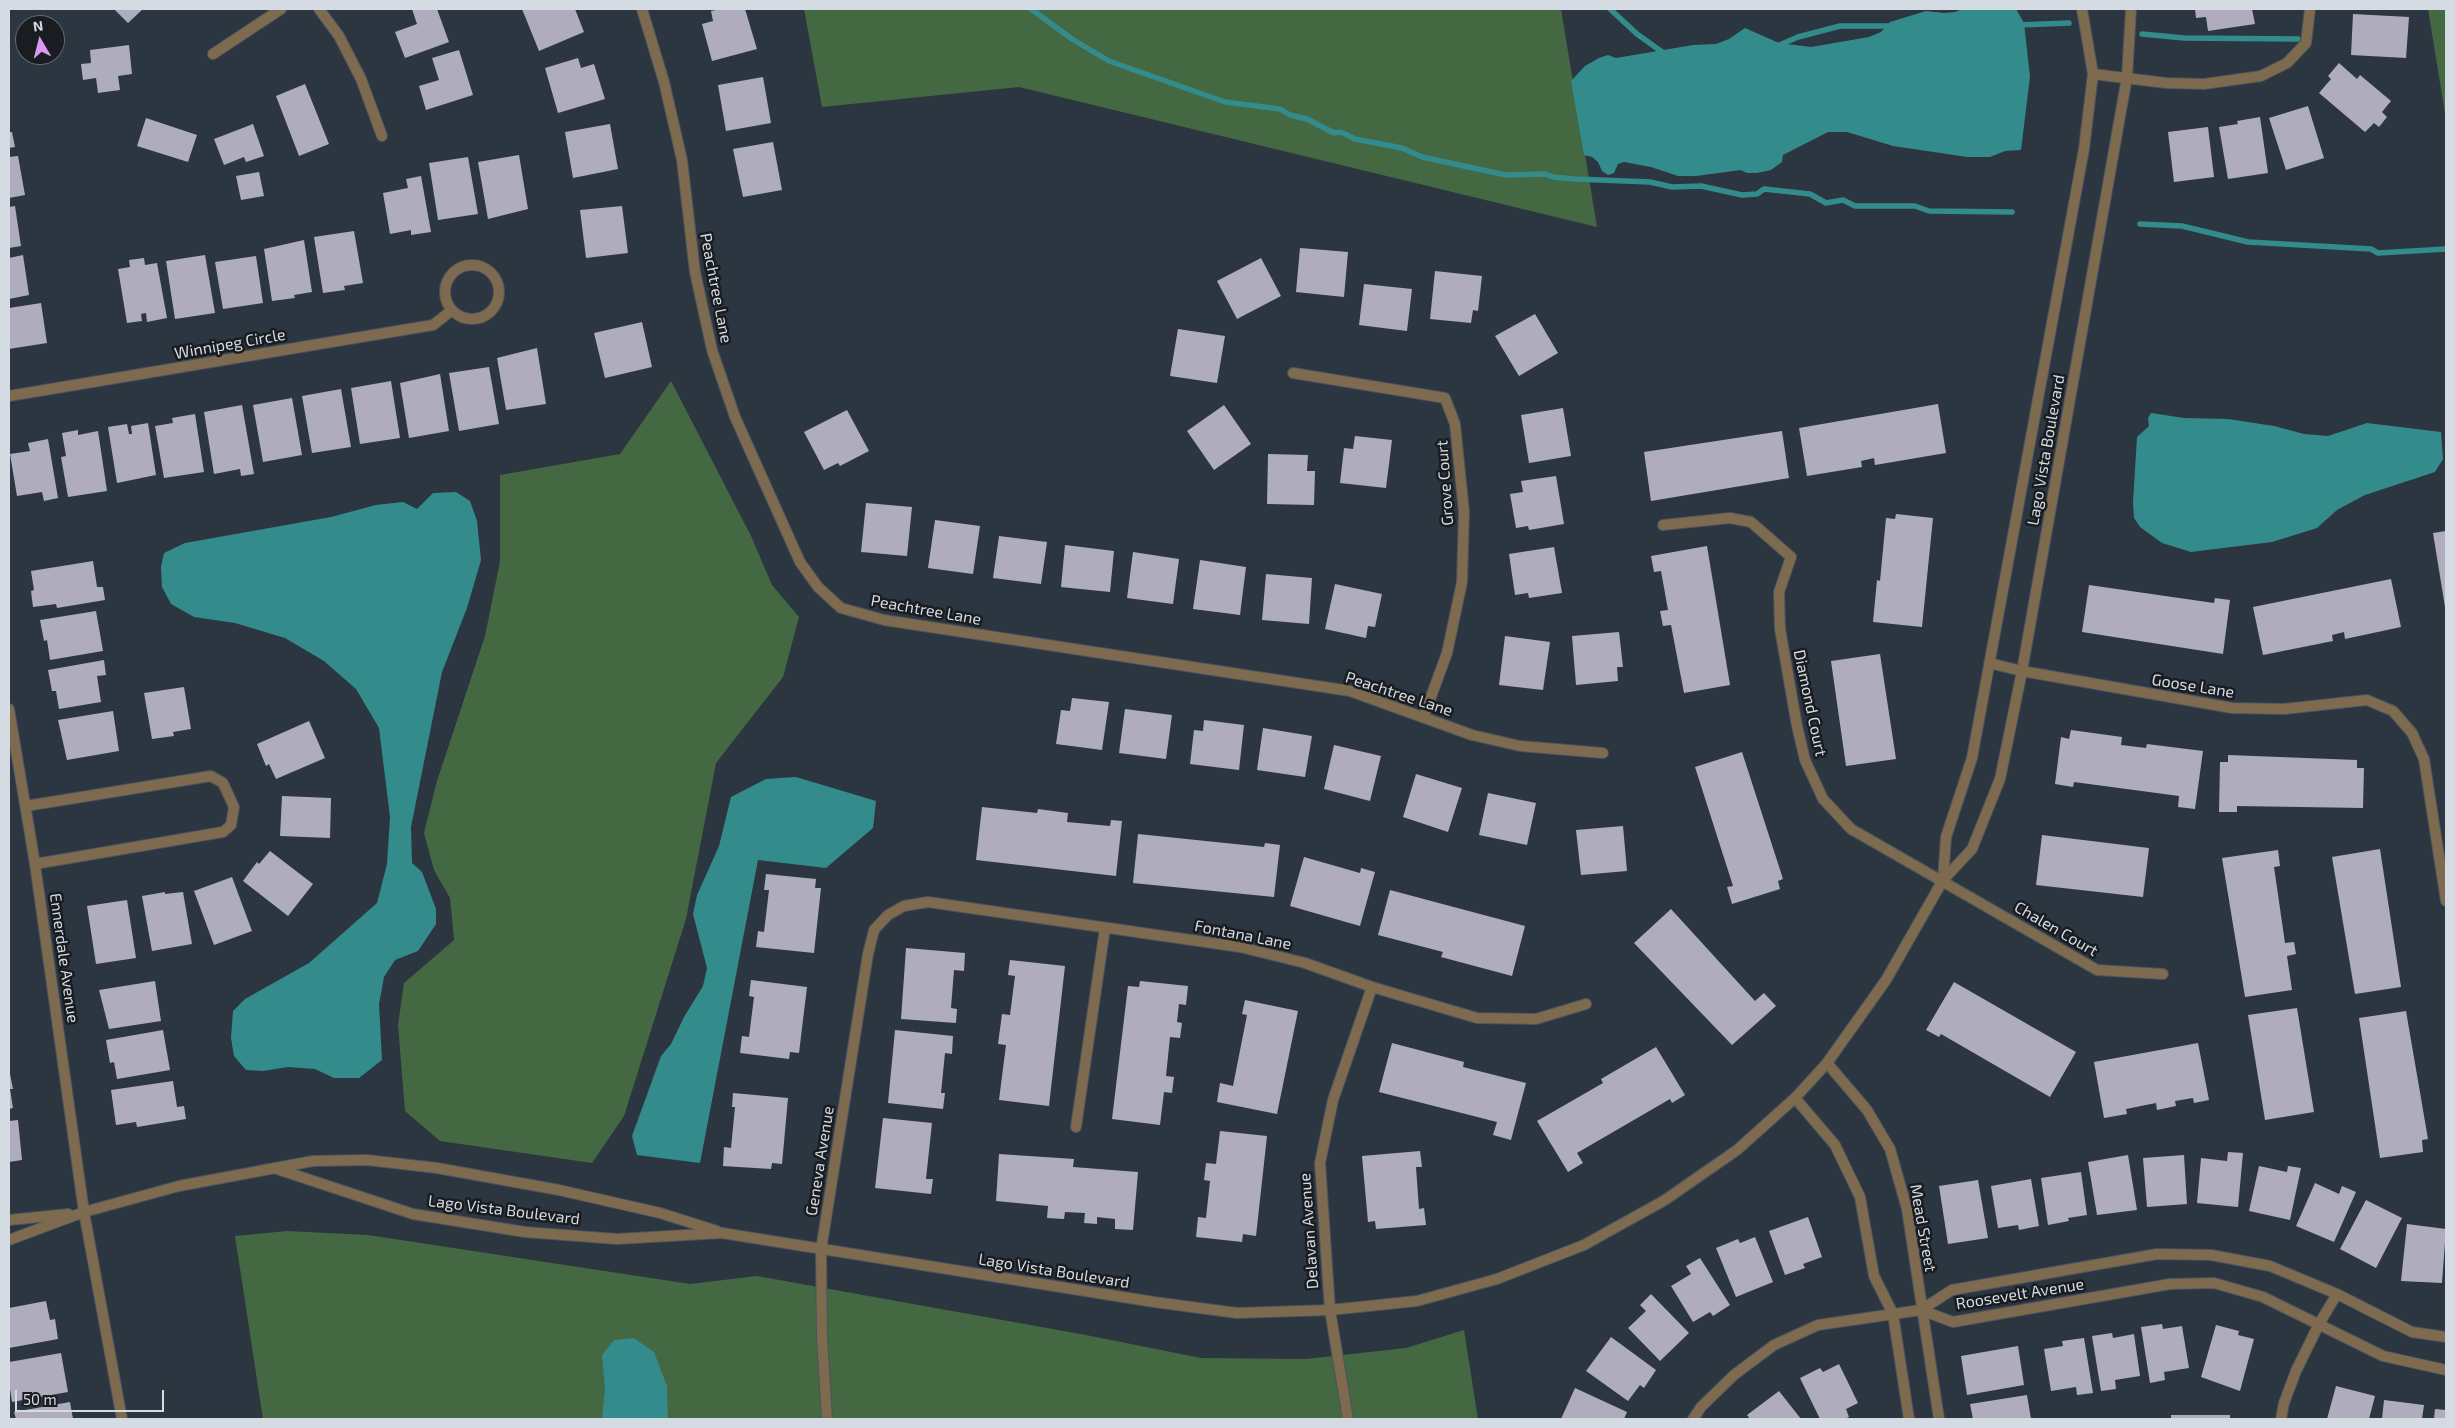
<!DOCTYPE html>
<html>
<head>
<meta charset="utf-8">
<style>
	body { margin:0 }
	#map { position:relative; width:2455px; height:1428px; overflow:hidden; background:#2c3641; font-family:"Exo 2",sans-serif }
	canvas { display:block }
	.frame { position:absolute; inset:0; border:10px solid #d4dbe2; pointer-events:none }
	.north { position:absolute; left:15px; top:15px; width:50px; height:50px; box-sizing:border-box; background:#191d22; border:1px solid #64696f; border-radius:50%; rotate:352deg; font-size:14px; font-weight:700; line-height:20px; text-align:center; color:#d4dbe2 }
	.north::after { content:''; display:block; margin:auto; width:18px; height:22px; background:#dc99f4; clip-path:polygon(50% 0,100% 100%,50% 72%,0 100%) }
	.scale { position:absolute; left:15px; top:1390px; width:149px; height:22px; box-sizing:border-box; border:2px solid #d4dbe2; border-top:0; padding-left:6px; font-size:15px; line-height:18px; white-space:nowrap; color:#d4dbe2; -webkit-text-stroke:4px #191d22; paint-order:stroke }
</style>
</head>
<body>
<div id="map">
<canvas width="2455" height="1428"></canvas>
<div class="frame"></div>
<div class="north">N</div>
<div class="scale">50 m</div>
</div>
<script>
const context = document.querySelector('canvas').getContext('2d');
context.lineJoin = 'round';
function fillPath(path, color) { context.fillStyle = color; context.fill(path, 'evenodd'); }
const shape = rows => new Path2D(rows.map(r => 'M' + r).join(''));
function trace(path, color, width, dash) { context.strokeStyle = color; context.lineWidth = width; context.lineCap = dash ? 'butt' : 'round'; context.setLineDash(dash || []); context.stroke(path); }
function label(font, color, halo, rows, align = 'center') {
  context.font = font + ' "Exo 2",sans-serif'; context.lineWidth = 5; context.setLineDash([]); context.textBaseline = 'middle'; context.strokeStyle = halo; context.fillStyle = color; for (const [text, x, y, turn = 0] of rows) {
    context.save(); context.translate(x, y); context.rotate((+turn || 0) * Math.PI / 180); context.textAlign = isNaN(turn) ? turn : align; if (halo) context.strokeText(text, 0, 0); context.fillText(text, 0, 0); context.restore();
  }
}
const green = shape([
	[804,9,1561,9,1597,227,1019,87,822,107],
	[2428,9,2446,9,2446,120],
	[671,381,751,536,772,585,799,617,783,677,716,763,686,919,624,1116,592,1163,440,1141,405,1111,398,1025,404,983,454,940,450,898,434,870,424,833,437,781,485,636,500,561,500,475,620,454],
	[287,1231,368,1235,690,1284,757,1276,1086,1335,1201,1358,1306,1359,1406,1348,1464,1330,1478,1419,263,1419,235,1236]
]);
const water = shape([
	[1962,9,2016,9,2024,23,2030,77,2021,150,2005,151,1990,157,1967,157,1893,146,1847,132,1828,132,1783,155,1782,162,1771,170,1757,173,1747,173,1741,170,1696,176,1678,176,1651,167,1624,162,1618,164,1614,173,1608,175,1602,171,1598,162,1592,157,1584,155,1571,81,1585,66,1599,58,1608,55,1616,58,1693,45,1716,44,1729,39,1745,28,1779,43,1811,47,1869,37,1881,32,1890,22,1926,11,1944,13,1955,12],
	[2151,413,2184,418,2228,419,2274,426,2304,434,2328,436,2367,423,2441,432,2443,459,2435,472,2365,495,2337,510,2317,528,2272,542,2191,552,2162,543,2140,527,2134,518,2133,502,2137,437,2149,426,2148,418],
	[456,492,470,501,477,521,481,560,467,608,442,672,411,827,412,863,422,872,436,909,436,924,418,951,395,960,384,977,379,1004,382,1060,359,1078,334,1078,315,1069,288,1067,263,1071,246,1070,234,1056,231,1038,233,1011,245,999,309,963,377,903,387,864,390,817,379,728,356,689,324,661,285,638,235,623,194,617,171,604,162,587,161,567,164,553,185,543,331,517,376,505,403,502,417,509,433,493],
	[796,777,876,801,873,828,826,868,758,860,700,1163,637,1155,632,1136,661,1056,671,1044,684,1017,703,986,707,968,693,914,697,895,719,846,731,797,766,779],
	[634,1338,654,1352,667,1386,668,1419,602,1419,605,1389,602,1355,614,1340]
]);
const stream = shape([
	[1031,9,1072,39,1109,61,1225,102,1280,109,1290,115,1307,119,1334,133,1341,132,1355,139,1402,148,1422,157,1506,175,1545,174,1553,177,1575,179,1650,182,1672,187,1701,186,1742,195,1757,194,1764,189,1810,194,1826,203,1843,200,1855,206,1915,206,1929,211,2012,212],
	[1610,9,1637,34,1665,54],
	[2019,25,2069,23],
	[2142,34,2184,38,2298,39],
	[1777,46,1798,37,1840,26,1894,26],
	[2140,224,2182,226,2248,242,2371,249,2378,253,2446,249]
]);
const building = shape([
	[114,9,143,9,128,23],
	[412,9,437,9,449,42,405,58,395,32,417,24],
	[522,9,575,9,584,32,539,51],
	[721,9,745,9,757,49,712,61,702,24,713,21,711,11],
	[2195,9,2252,9,2255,24,2208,31,2206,17,2196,18],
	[2353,14,2409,17,2406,58,2351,55],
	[129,45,132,74,118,76,120,90,98,93,96,78,83,80,81,64,91,63,90,50],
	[459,50,473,95,426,110,419,86,439,80,432,58],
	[578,58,581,68,594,64,605,99,558,113,545,68],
	[2339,63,2357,79,2360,75,2391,101,2382,112,2387,117,2379,127,2374,123,2365,132,2319,93,2331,79,2328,76],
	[763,77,771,123,726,131,718,85],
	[305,84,329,144,299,156,276,96],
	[2308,106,2324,158,2286,170,2269,118],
	[2260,117,2268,173,2228,179,2219,127,2238,124,2237,121],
	[146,118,197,135,188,162,137,146],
	[253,124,264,156,246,162,244,157,224,165,214,139],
	[610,124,618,169,573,178,565,132],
	[2208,127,2214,177,2174,182,2168,132],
	[9,132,12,132,15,147,9,148],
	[773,142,782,190,743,197,733,149],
	[519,155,528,209,488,219,478,162],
	[18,156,25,195,9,198,9,157],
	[468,157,478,214,438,220,429,163],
	[259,172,264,196,241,200,236,176],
	[421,176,431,232,411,235,411,230,390,234,383,193,408,188,406,179],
	[15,206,21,246,9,248,9,207],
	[622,206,628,253,586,258,580,210],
	[354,231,363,283,344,286,345,290,323,293,314,237],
	[304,240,312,292,294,295,295,298,272,301,264,249],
	[1300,248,1348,252,1344,297,1296,292],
	[23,255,29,295,9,299,9,258],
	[205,255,215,313,175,319,166,261],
	[256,256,263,303,223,309,215,262],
	[144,258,145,265,157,263,167,318,147,322,146,313,141,314,142,321,127,323,118,269,130,267,129,260],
	[1261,258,1281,296,1237,319,1217,281],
	[1435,271,1482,276,1478,311,1473,310,1471,323,1430,319],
	[1364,284,1412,289,1407,331,1359,325],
	[41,303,47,343,9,349,9,308],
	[1535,314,1558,353,1519,376,1495,336],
	[642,322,652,367,605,378,594,333],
	[1178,329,1225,336,1217,383,1170,376],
	[537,348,546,404,506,410,497,358],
	[489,367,499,424,459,431,449,373],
	[440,374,449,431,409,438,400,383],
	[391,381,400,438,360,444,351,388],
	[341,389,351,447,312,453,302,396],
	[292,398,302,455,263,462,253,405],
	[1938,404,1946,453,1875,465,1874,458,1861,461,1862,467,1807,476,1799,428],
	[242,405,254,474,241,476,240,469,214,474,204,412],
	[1224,405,1251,444,1214,470,1187,431],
	[1563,408,1571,456,1529,463,1521,415],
	[847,410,869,451,840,466,838,463,824,470,804,432],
	[195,414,204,472,164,478,155,426,173,423,172,418],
	[148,423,156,475,117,483,108,427,127,424,129,434,132,434,131,426],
	[78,430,78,435,98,431,107,491,68,497,61,457,66,456,62,433],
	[1782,431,1789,478,1651,501,1644,452],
	[1355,436,1392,440,1386,488,1340,483,1344,448,1353,449],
	[48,439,58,498,44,501,42,492,17,496,10,454,30,451,28,443],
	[1268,454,1308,455,1307,471,1315,471,1314,505,1267,504],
	[1556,476,1564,524,1529,530,1528,526,1516,528,1510,494,1523,492,1521,481],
	[866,503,912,507,907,556,861,552],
	[1896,514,1933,518,1922,627,1873,622,1877,580,1880,581,1886,518,1895,519],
	[935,520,980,526,973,574,928,568],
	[2446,531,2446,607,2445,607,2433,533],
	[999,536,1047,542,1041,584,993,578],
	[1065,545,1114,551,1110,592,1061,587],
	[1707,546,1730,685,1684,693,1671,625,1663,626,1660,611,1668,610,1661,571,1654,572,1651,556],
	[1554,547,1562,593,1529,598,1528,593,1515,595,1509,554],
	[1133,552,1179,559,1173,604,1127,598],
	[1200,560,1246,567,1240,615,1193,609],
	[93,561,97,587,103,587,105,600,57,608,56,604,33,607,31,591,34,590,31,571],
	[1266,574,1312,578,1309,624,1262,620],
	[2391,579,2401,627,2345,639,2344,632,2332,635,2333,641,2263,655,2253,607],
	[1335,584,1382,594,1375,627,1368,626,1366,638,1325,629],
	[2089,585,2214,603,2215,598,2230,600,2223,654,2082,632],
	[96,611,103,651,50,660,47,640,44,641,40,620],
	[1619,632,1623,667,1617,667,1618,681,1576,685,1572,636],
	[1505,636,1550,642,1543,690,1499,685],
	[1880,654,1896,759,1846,766,1831,661],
	[104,660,106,675,97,676,101,702,59,709,56,691,52,691,48,670],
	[184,687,191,729,173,732,174,736,152,739,144,693],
	[1072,698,1109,702,1102,750,1056,744,1061,710,1070,711],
	[1125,709,1172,715,1166,759,1119,753],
	[113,711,119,751,67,760,58,720],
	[1204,720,1244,725,1239,770,1190,764,1194,730,1203,731],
	[309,721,325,758,276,779,269,764,266,766,257,744],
	[1263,728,1312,736,1305,777,1257,770],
	[2071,730,2122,737,2121,745,2146,748,2147,744,2203,751,2195,809,2178,807,2179,796,2074,782,2073,787,2055,784,2061,737,2069,739],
	[1334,745,1381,756,1370,801,1324,789],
	[1742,752,1783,879,1778,881,1780,889,1732,904,1727,887,1733,886,1695,767],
	[2228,755,2357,760,2357,768,2364,768,2363,808,2237,806,2237,812,2219,812,2220,762,2228,762],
	[1416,774,1462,788,1448,832,1403,817],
	[1488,793,1536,803,1527,845,1479,835],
	[282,796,331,798,330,838,280,836],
	[982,807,1037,813,1038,809,1068,813,1067,822,1110,826,1111,820,1122,821,1116,876,976,860],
	[1623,826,1627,871,1581,875,1576,830],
	[1138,834,1264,847,1265,843,1280,845,1274,897,1133,883],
	[2042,835,2149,848,2143,897,2036,885],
	[2380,849,2401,987,2355,994,2332,857],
	[2278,850,2280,866,2274,867,2285,943,2294,942,2296,954,2287,956,2292,990,2245,997,2222,858],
	[270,851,313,884,288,916,243,881,257,862,259,864],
	[1304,857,1360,873,1361,868,1375,872,1360,926,1290,906],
	[766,874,816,879,815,888,821,888,814,953,756,947,758,931,764,932,769,890,764,890],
	[232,877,252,931,214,945,194,891],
	[1390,890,1525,926,1512,976,1441,957,1443,952,1378,935],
	[165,892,165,894,183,892,192,944,152,951,142,896],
	[127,900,136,958,96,964,87,906],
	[1671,909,1755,1001,1764,993,1776,1006,1732,1045,1634,943],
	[906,948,965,953,964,971,954,970,951,1008,957,1009,956,1023,901,1019],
	[1010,960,1065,966,1049,1106,999,1100,1006,1045,998,1044,1002,1014,1010,1015,1015,976,1008,975],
	[751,980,807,987,799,1053,790,1052,789,1059,740,1053,742,1036,749,1037,754,997,749,996],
	[155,981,161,1021,109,1029,99,990],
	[1140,981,1188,986,1186,1005,1179,1004,1177,1022,1182,1023,1180,1038,1170,1037,1166,1076,1174,1077,1172,1093,1164,1092,1160,1125,1112,1119,1128,986,1139,987],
	[1954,982,2076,1052,2050,1097,1941,1034,1939,1037,1926,1030],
	[1245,1000,1298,1011,1277,1114,1217,1102,1220,1083,1233,1086,1247,1015,1242,1014],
	[2297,1008,2314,1112,2265,1120,2248,1015],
	[2406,1011,2428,1139,2422,1140,2423,1152,2380,1158,2359,1018],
	[163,1030,170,1070,117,1079,114,1062,110,1063,106,1040],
	[895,1030,953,1036,952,1054,945,1053,941,1093,945,1093,943,1109,888,1103],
	[1392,1043,1464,1062,1463,1067,1526,1083,1511,1140,1493,1135,1497,1122,1379,1092],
	[2198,1043,2209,1100,2194,1103,2193,1098,2175,1101,2176,1106,2157,1110,2156,1103,2126,1109,2127,1114,2104,1118,2094,1062],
	[1656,1047,1685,1095,1672,1103,1670,1099,1577,1153,1583,1163,1568,1172,1537,1121,1603,1083,1601,1079],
	[9,1069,13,1089,10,1089,13,1108,9,1109],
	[173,1081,177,1107,184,1106,186,1119,137,1127,136,1122,116,1125,111,1090],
	[733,1093,788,1098,782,1164,772,1163,771,1169,723,1166,724,1147,731,1148,735,1107,732,1107],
	[883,1118,932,1123,926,1179,933,1179,931,1194,875,1188],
	[18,1120,22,1160,9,1162,9,1121],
	[1220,1131,1267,1136,1256,1236,1243,1234,1242,1242,1196,1237,1198,1217,1206,1218,1210,1181,1204,1180,1206,1163,1216,1164],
	[1420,1151,1422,1167,1416,1167,1419,1209,1424,1208,1426,1225,1376,1229,1375,1221,1368,1222,1362,1156],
	[2228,1152,2243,1153,2238,1207,2197,1203,2201,1158,2227,1161],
	[999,1154,1074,1159,1073,1167,1138,1172,1133,1230,1115,1229,1115,1219,1097,1217,1097,1224,1084,1223,1085,1213,1065,1212,1064,1219,1047,1218,1048,1206,996,1201],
	[2128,1155,2137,1210,2097,1215,2088,1162],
	[2184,1155,2187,1204,2147,1207,2143,1158],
	[2259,1166,2287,1172,2288,1166,2301,1168,2290,1220,2249,1211],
	[2081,1172,2087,1215,2068,1218,2069,1221,2048,1225,2041,1178],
	[2031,1179,2039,1226,2019,1230,2018,1225,1998,1228,1991,1186],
	[1978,1180,1988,1238,1948,1244,1939,1186],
	[2315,1183,2339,1194,2342,1186,2356,1192,2334,1242,2296,1226],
	[2366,1200,2402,1218,2376,1268,2340,1249],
	[1808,1217,1822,1257,1803,1264,1805,1268,1785,1275,1769,1231],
	[2407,1224,2446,1229,2442,1283,2401,1281],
	[1755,1237,1773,1282,1736,1297,1716,1248,1738,1239,1740,1243],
	[1700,1258,1730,1305,1713,1316,1710,1312,1693,1322,1671,1286,1691,1274,1686,1266],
	[1651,1294,1689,1333,1660,1361,1628,1328,1646,1311,1640,1305],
	[46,1301,50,1320,55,1319,58,1339,9,1348,9,1308],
	[2162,1324,2163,1329,2182,1326,2189,1368,2164,1372,2165,1380,2150,1383,2141,1327],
	[2216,1325,2239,1331,2238,1335,2254,1339,2240,1391,2201,1377],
	[2112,1333,2113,1338,2134,1334,2140,1376,2115,1380,2116,1389,2101,1391,2092,1336],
	[1611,1337,1656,1370,1644,1388,1640,1385,1628,1401,1586,1371],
	[2084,1338,2093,1393,2077,1395,2076,1387,2051,1391,2044,1349,2063,1346,2062,1341],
	[2018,1346,2024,1385,1967,1395,1961,1356],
	[61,1353,68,1392,12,1402,9,1382,9,1362],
	[1839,1364,1858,1403,1846,1409,1849,1417,1844,1419,1820,1419,1800,1378,1820,1368,1823,1372],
	[2336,1386,2375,1396,2369,1419,2327,1419],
	[1575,1388,1627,1412,1624,1419,1561,1419],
	[1779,1391,1801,1419,1750,1419,1747,1415],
	[2027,1395,2031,1419,1973,1419,1970,1404],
	[2384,1400,2424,1405,2422,1419,2382,1419],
	[70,1402,73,1419,16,1419,14,1412],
	[2435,1409,2446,1410,2446,1419,2434,1419],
	[2171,1415,2230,1415,2230,1419,2171,1419]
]);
const lane = shape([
	[1663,525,1730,518,1751,522,1791,557]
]);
const street = shape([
	[319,9,339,36,361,79,382,136],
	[642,9,664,82,682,160,695,272,712,350,735,417,800,562,818,587,841,608,884,620,1350,691,1472,735,1520,746,1603,753],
	[213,54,281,9],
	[2093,74,2166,83,2204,84,2261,76,2287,63,2306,43,2310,9],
	'445 292a27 27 0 1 1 54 0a27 27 0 1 1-54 0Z',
	[1293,373,1445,398,1455,424,1464,512,1462,582,1447,653,1424,716],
	[9,396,433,325,451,311],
	[1791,557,1779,592,1780,629,1797,726,1805,760,1823,799,1851,829,2097,970,2163,974],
	[1989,663,2022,671,2232,708,2284,709,2367,700,2393,711,2412,733,2424,759,2446,901],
	[9,709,35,864,84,1212,122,1419],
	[26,806,211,776,223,783,234,807,231,825,223,832,35,864],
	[1943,880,1946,837,1972,758,2084,149,2093,74,2082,9],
	[1827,1063,1867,1110,1890,1149,1907,1209,1939,1419],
	[1795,1098,1835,1145,1860,1197,1874,1276,1893,1314,1909,1419],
	[1076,1127,1105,928],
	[274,1168,413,1214,525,1232,617,1239,722,1233,1154,1302,1237,1313,1330,1310,1417,1301,1497,1279,1584,1245,1665,1200,1737,1150,1795,1098,1827,1063,1886,980,1943,880,1972,849,2000,779,2022,671,2127,77,2131,9],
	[9,1220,68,1214],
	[9,1240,84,1212,179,1186,313,1161,367,1160,437,1168,559,1190,660,1213,717,1231],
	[1921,1310,1953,1322,2170,1284,2214,1283,2263,1297,2383,1356,2446,1370],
	[827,1419,822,1337,821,1250,868,954,874,930,888,915,904,906,928,902,1240,947,1305,963,1372,987,1477,1018,1536,1019,1586,1004],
	[1348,1419,1330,1310,1320,1163,1333,1100,1372,987],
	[1693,1419,1701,1407,1734,1375,1774,1345,1818,1325,1921,1310,1952,1290,2157,1254,2211,1255,2270,1266,2337,1294,2412,1332,2446,1337],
	[2281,1419,2284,1403,2296,1371,2319,1324,2337,1294]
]);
const streetNames = [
	["Peachtree Lane",716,288,79],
	["Winnipeg Circle",230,344,-10],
	["Lago Vista Boulevard",2046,450,-80],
	["Grove Court",1445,483,-94],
	["Peachtree Lane",926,610,10],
	["Goose Lane",2193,686,9],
	["Peachtree Lane",1399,694,18],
	["Diamond Court",1810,703,78],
	["Chalen Court",2056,929,30],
	["Fontana Lane",1243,935,11],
	["Ennerdale Avenue",64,958,82],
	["Geneva Avenue",820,1161,-81],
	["Lago Vista Boulevard",504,1210,7],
	["Mead Street",1923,1228,80],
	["Delavan Avenue",1309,1231,-94],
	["Lago Vista Boulevard",1054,1271,9],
	["Roosevelt Avenue",2020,1294,-9]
];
fillPath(green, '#436842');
fillPath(water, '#348b8c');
trace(stream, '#348b8c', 5.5);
fillPath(building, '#afadbd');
trace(lane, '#4a545e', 12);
trace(street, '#4a545e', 12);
trace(lane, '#7d6a4f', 10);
trace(street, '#7d6a4f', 10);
label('16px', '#d4dbe2', '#191d22', streetNames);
</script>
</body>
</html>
